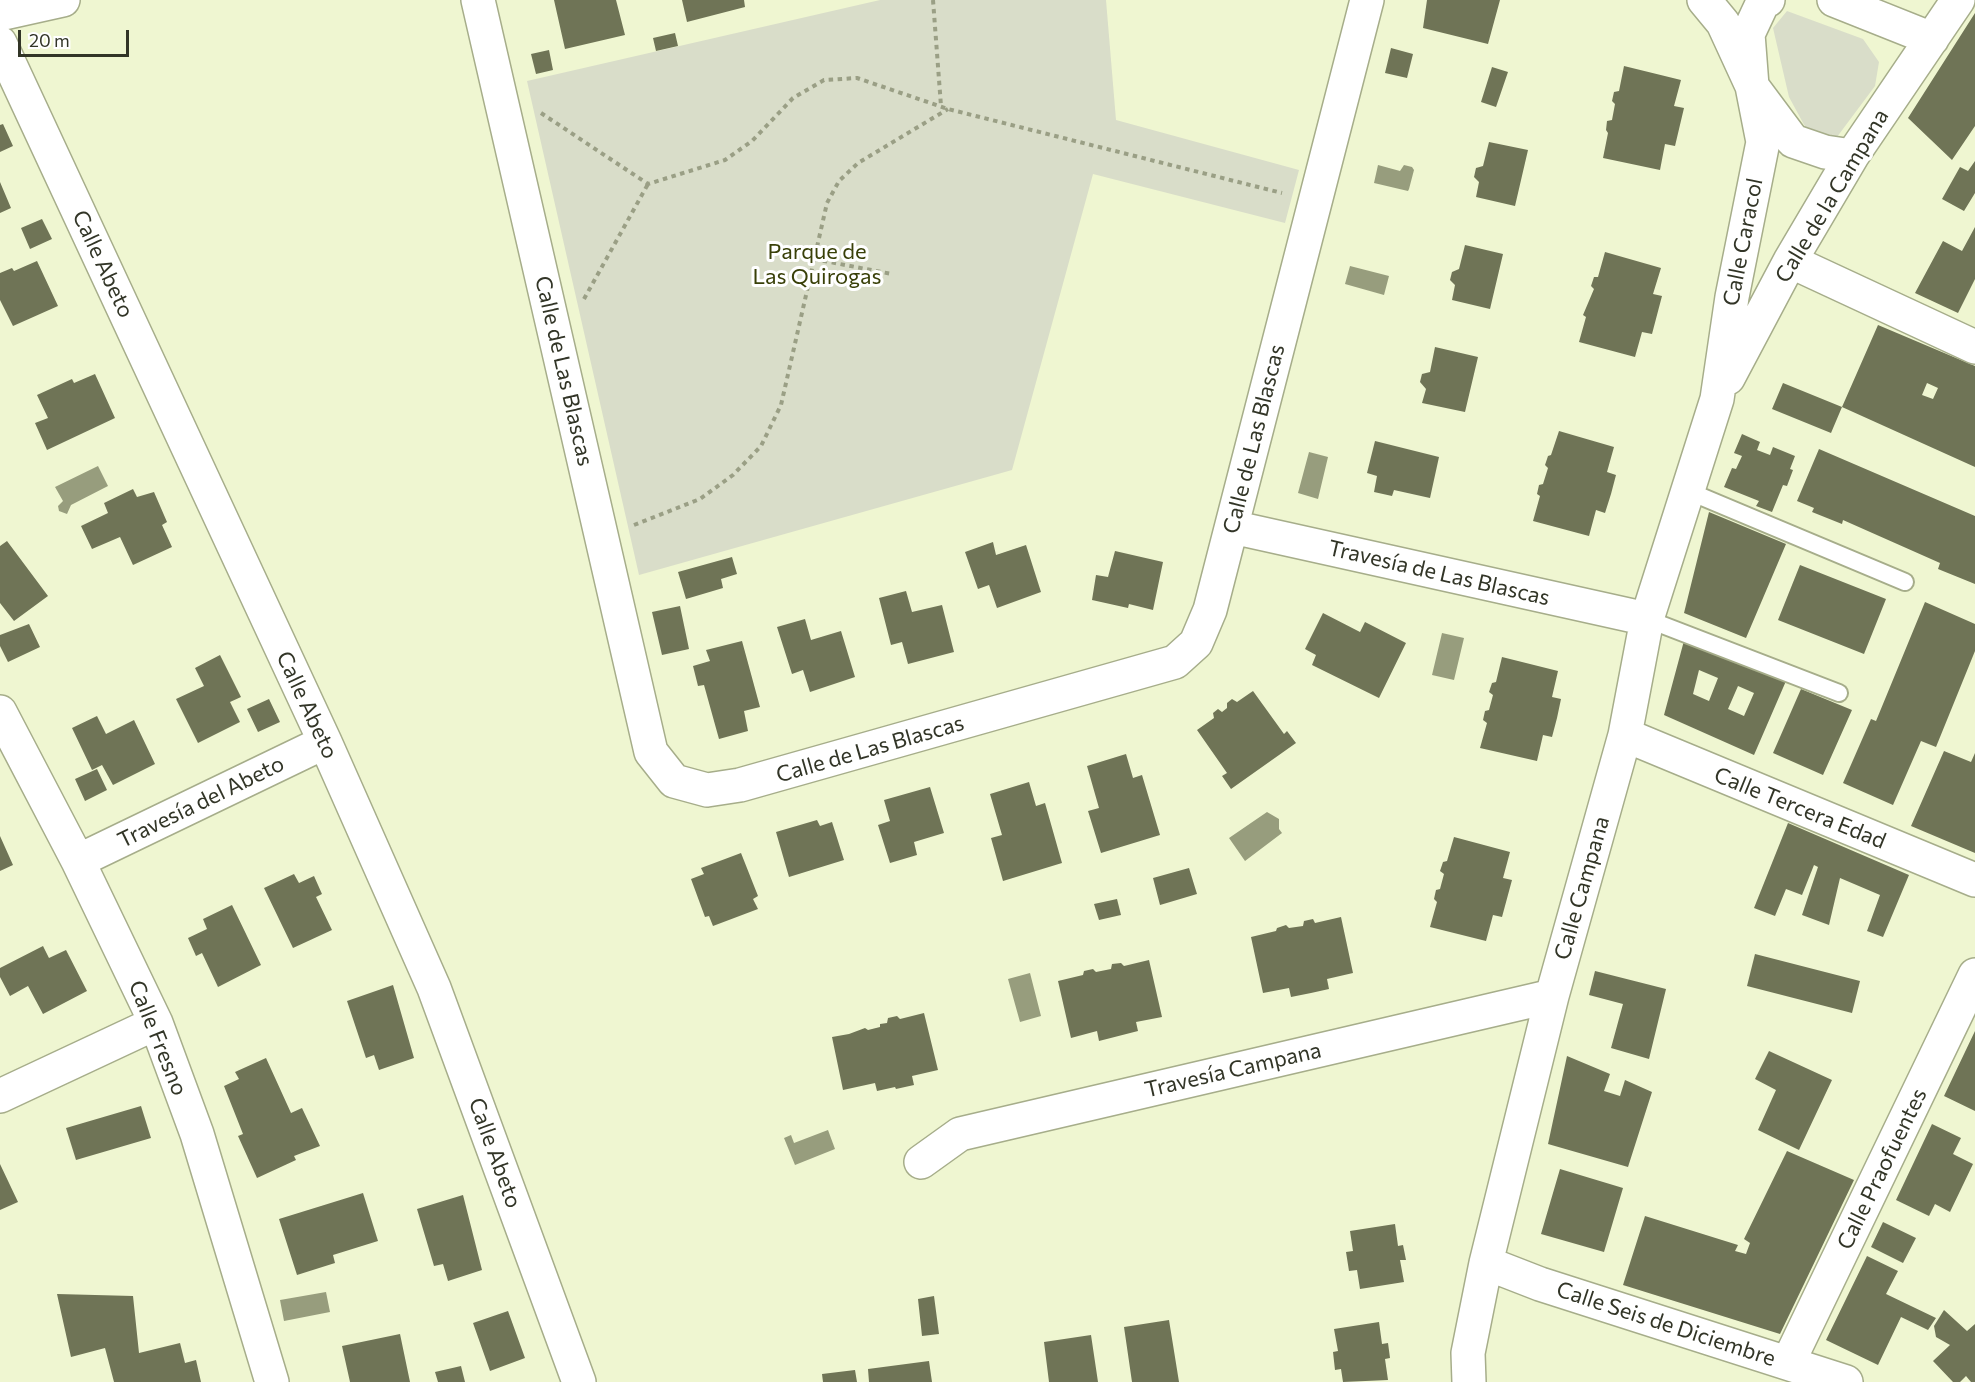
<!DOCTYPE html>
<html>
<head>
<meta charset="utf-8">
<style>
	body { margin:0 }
	#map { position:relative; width:1975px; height:1382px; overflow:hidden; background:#eff6d1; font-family:Commissioner,sans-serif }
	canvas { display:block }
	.scale { position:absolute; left:18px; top:30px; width:111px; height:27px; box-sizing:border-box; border:3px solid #323527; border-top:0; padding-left:8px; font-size:18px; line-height:21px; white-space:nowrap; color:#323527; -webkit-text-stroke:4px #fff; paint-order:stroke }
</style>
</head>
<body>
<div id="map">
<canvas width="1975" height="1382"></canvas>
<div class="scale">20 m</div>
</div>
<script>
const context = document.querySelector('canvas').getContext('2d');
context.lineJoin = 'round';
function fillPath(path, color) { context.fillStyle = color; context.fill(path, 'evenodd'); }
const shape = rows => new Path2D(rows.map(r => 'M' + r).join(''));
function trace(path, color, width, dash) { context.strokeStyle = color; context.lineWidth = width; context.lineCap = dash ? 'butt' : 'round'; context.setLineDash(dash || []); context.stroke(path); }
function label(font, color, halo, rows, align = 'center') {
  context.font = font + ' Commissioner,sans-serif'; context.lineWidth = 6; context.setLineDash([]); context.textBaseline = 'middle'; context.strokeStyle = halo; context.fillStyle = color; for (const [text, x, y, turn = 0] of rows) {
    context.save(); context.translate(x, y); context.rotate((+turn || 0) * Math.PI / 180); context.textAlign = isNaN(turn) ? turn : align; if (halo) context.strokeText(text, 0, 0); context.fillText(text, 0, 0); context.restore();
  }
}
const green = shape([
	[880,0,1106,0,1116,120,1299,170,1285,223,1093,174,1012,470,639,575,527,81],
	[1787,11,1863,39,1879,62,1875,86,1837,137,1808,132,1789,97,1773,28]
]);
const water = shape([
	[1378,165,1400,171,1404,165,1412,167,1414,170,1409,189,1408,191,1374,183],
	[1350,266,1389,276,1384,295,1345,284],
	[1309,452,1328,457,1318,499,1298,493],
	[98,466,108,486,71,505,67,514,59,511,58,506,63,501,55,487],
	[1442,633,1464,638,1454,680,1432,675],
	[1267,812,1279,819,1279,829,1282,833,1245,861,1229,838],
	[1030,973,1041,1016,1020,1022,1008,979],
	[828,1130,835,1149,795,1165,784,1138,791,1135,794,1143],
	[326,1292,330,1312,284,1321,280,1300]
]);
const building = shape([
	[554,0,616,0,625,35,565,49],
	[682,0,744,0,745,7,687,22],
	[1427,0,1500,0,1488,44,1423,28],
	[1975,13,1975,126,1952,160,1908,118],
	[675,33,678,46,656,51,653,38],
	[1391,48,1413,54,1407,78,1385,73],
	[549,50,553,70,536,74,531,54],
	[1624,66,1681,80,1674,106,1684,108,1675,146,1665,144,1660,170,1603,158,1608,133,1606,130,1607,121,1612,120,1615,104,1612,101,1614,92,1619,91],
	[1492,67,1508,72,1496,107,1481,102],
	[3,124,13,146,0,152,0,125],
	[1489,142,1528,150,1515,206,1476,197,1479,182,1474,177,1476,168,1483,166],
	[1975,161,1975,193,1964,211,1942,199,1960,167,1968,171],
	[0,182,11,208,0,213],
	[42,219,52,239,30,249,21,228],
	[1975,227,1975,279,1958,313,1915,293,1943,241,1962,251],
	[1465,245,1503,254,1490,309,1452,300,1455,285,1450,280,1452,272,1459,269],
	[1605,252,1661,268,1653,294,1662,296,1652,334,1642,332,1635,357,1579,342,1586,317,1583,315,1594,289,1591,286,1594,277,1598,277],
	[37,261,58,306,13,326,0,300,0,273,12,268,14,271],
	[1878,325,1975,366,1975,467,1842,407],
	[1927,383,1938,388,1933,399,1922,395],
	[1435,347,1478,357,1465,412,1422,403,1426,389,1420,382,1422,374,1430,372],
	[95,374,115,418,47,450,35,423,48,418,37,395,72,379,74,383],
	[1783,383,1842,407,1831,433,1772,409],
	[1559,431,1614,447,1607,472,1616,475,1611,494,1605,513,1596,510,1589,536,1533,521,1540,496,1537,494,1539,485,1543,484,1548,468,1545,465,1548,456,1551,455],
	[1742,434,1760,442,1757,450,1770,455,1773,447,1795,456,1790,469,1793,470,1787,486,1783,485,1772,512,1756,506,1759,501,1724,487,1732,468,1736,469,1742,456,1734,453],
	[1375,441,1439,457,1430,498,1394,490,1392,496,1374,492,1377,476,1367,473],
	[1819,449,1975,516,1975,584,1938,569,1940,563,1843,520,1842,524,1812,512,1814,508,1797,501],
	[133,489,137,497,154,492,167,522,162,525,172,547,133,565,120,537,92,549,81,526,108,513,104,503],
	[1709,512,1786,544,1746,638,1684,613],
	[7,541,48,596,14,621,0,603,0,546],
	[993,542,996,555,1026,545,1041,592,997,608,989,585,978,589,965,552],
	[1115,551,1163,562,1153,610,1129,604,1128,608,1092,600,1096,575,1108,577],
	[732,557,737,574,721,579,723,588,686,599,678,572],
	[1800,565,1886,599,1864,654,1778,620],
	[906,591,912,612,942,605,954,652,908,664,902,642,891,645,879,598],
	[1925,602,1975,624,1975,651,1936,747,1921,741,1893,805,1843,783,1871,719,1876,721],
	[680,606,689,649,662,655,652,612],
	[1323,613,1360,632,1365,622,1406,643,1379,698,1312,665,1316,655,1305,649],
	[805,619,811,640,841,631,855,677,810,692,803,670,792,674,777,627],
	[29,624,40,647,8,662,0,646,0,635],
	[1685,637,1786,681,1754,755,1664,715],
	[1699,670,1718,678,1709,701,1693,694],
	[1738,686,1754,693,1744,716,1728,709],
	[742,641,760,707,744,711,748,731,719,739,704,685,698,686,693,666,710,661,706,650],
	[220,655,241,697,230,702,240,722,198,743,176,699,204,686,195,668],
	[1502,657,1558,671,1552,697,1561,699,1557,718,1552,737,1543,735,1537,761,1480,748,1487,723,1483,720,1485,711,1489,710,1493,695,1489,692,1492,683,1496,682],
	[1801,689,1852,710,1823,775,1773,753],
	[1253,691,1284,734,1287,731,1296,743,1231,789,1222,776,1227,773,1197,730,1214,718,1213,713,1218,709,1222,712,1227,708,1227,703,1232,699,1237,702],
	[269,699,280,722,258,732,247,709],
	[97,716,106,734,134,720,155,764,113,785,102,765,92,770,72,728],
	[1944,751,1971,762,1975,753,1975,853,1911,826],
	[1126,754,1133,778,1142,775,1160,835,1101,853,1088,811,1099,808,1087,766],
	[97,769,107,790,85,801,75,779],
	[1029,782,1036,806,1045,803,1062,863,1003,881,991,838,1002,835,990,794],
	[930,787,944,833,914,842,917,855,890,863,878,825,890,821,884,800],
	[817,820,820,826,832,822,844,860,789,877,776,832],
	[1788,823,1909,875,1883,937,1867,931,1880,895,1840,878,1829,925,1802,915,1818,867,1814,865,1802,895,1786,889,1775,916,1754,908],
	[0,836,13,865,0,871],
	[1454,837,1510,852,1503,878,1512,880,1502,917,1493,915,1486,941,1430,927,1437,902,1434,899,1436,890,1440,889,1444,874,1440,871,1443,862,1447,861],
	[741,853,758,896,753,899,758,909,713,926,709,916,705,917,691,879,704,874,701,868],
	[1189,868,1197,894,1160,905,1153,878],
	[294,874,299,883,314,876,322,894,316,897,332,930,293,948,264,888],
	[1117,899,1121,915,1099,920,1094,904],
	[232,905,261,965,218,987,202,953,196,956,188,938,207,929,203,919],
	[1341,917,1353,973,1327,979,1329,989,1311,993,1291,997,1289,988,1263,993,1251,937,1276,931,1277,928,1286,925,1289,928,1303,926,1304,921,1313,919,1315,923],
	[43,946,49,958,66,950,87,991,43,1014,28,986,10,996,0,977,0,968],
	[1755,954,1860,981,1852,1013,1747,986],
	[1149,960,1162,1017,1136,1022,1138,1031,1099,1041,1097,1031,1071,1038,1058,981,1083,975,1084,971,1093,969,1096,972,1111,969,1112,964,1121,963,1124,966],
	[1595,971,1666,989,1649,1059,1611,1048,1623,1004,1589,995],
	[393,985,414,1058,379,1070,374,1055,366,1058,347,1001],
	[924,1013,938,1070,912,1076,914,1085,896,1089,895,1087,877,1091,875,1083,843,1090,832,1037,849,1034,865,1028,868,1030,880,1027,880,1024,887,1023,888,1018,897,1016,900,1019],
	[1975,1031,1975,1111,1944,1096],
	[1769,1051,1832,1080,1799,1150,1758,1130,1776,1090,1755,1079],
	[1567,1056,1610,1074,1604,1091,1620,1096,1625,1080,1652,1092,1628,1167,1548,1144],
	[266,1058,291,1113,302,1108,320,1146,294,1156,296,1160,257,1178,238,1136,243,1134,224,1086,239,1079,235,1072],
	[141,1106,151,1138,76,1160,66,1128],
	[1932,1124,1961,1138,1953,1154,1973,1164,1950,1212,1935,1204,1929,1216,1896,1200],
	[1787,1151,1854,1180,1780,1334,1623,1285,1645,1216,1738,1245,1735,1251,1746,1254,1750,1243,1744,1239],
	[0,1164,18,1202,0,1210],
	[1560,1169,1623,1188,1604,1252,1541,1234],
	[363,1193,378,1241,333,1255,335,1263,297,1275,279,1219],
	[463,1195,482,1270,448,1281,443,1264,434,1266,417,1209],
	[1883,1222,1916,1238,1903,1263,1871,1247],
	[1395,1224,1398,1246,1403,1245,1406,1260,1400,1260,1404,1282,1360,1289,1357,1270,1349,1271,1346,1252,1353,1251,1350,1231],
	[1867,1256,1898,1271,1886,1294,1936,1318,1928,1330,1901,1317,1878,1365,1826,1340],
	[57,1294,133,1296,139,1353,180,1343,185,1363,196,1360,201,1382,114,1382,105,1348,71,1357],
	[934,1296,939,1334,922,1336,918,1299],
	[1944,1310,1967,1331,1975,1324,1975,1382,1971,1382,1966,1376,1960,1382,1953,1382,1933,1361,1950,1345,1936,1337,1934,1326],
	[508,1311,525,1358,490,1371,473,1323],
	[1169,1320,1179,1382,1132,1382,1124,1327],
	[1379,1322,1382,1344,1388,1343,1390,1358,1385,1359,1388,1380,1343,1382,1341,1369,1335,1370,1333,1352,1338,1351,1334,1329],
	[400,1334,410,1382,350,1382,342,1346],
	[1091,1335,1098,1382,1049,1382,1044,1342],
	[929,1361,932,1382,869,1382,868,1369],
	[461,1366,465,1382,438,1382,435,1372],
	[855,1370,857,1382,823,1382,822,1374]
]);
const path = shape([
	[933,0,941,106],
	[541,113,648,184,725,160,752,141,793,98,824,80,857,78,948,109,1282,193],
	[814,259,892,274],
	[584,299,648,184],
	[634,525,700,499,733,475,761,446,781,405,827,203,839,181,858,163,948,109]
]);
const lane = shape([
	[1688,491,1905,582],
	[1647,619,1839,693]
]);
const street = shape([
	[478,0,651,752,674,781,707,790,740,785,1175,662,1196,643,1210,610,1367,0],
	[1768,0,1763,2,1748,34,1752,86,1793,141,1825,152,1852,156],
	[1834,0,1932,39],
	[0,14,63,0],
	[0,43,325,742,434,988,579,1382],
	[1790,261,1975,347],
	[1728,378,1790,261,1852,156,1958,0],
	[1232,527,1647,619],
	[0,712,78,861,156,1023,197,1134,272,1382],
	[1625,735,1975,880],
	[78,861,325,742],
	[0,1096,156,1023],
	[921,1162,960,1134,1552,996],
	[1486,1263,1540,1284,1846,1382],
	[1788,1363,1975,975],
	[1469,1382,1468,1353,1486,1263,1552,996,1625,735,1647,619,1717,399,1732,297,1763,142,1752,86,1723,23,1704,0]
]);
const streetNames = [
	["Calle de la Campana",1832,196,-59],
	["Calle Caracol",1743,242,-79],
	["Calle Abeto",103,264,65],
	["Calle de Las Blascas",564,371,77],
	["Calle de Las Blascas",1254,439,-76],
	["Travesía de Las Blascas",1439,573,13],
	["Calle Abeto",307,705,65],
	["Calle de Las Blascas",870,749,-16],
	["Travesía del Abeto",201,802,-26],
	["Calle Tercera Edad",1800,808,22],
	["Calle Campana",1582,888,-74],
	["Calle Fresno",158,1038,68],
	["Travesía Campana",1233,1070,-13],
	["Calle Abeto",495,1153,70],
	["Calle Praofuentes",1882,1169,-64],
	["Calle Seis de Diciembre",1666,1324,18]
];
const parkNames = [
	["Parque de",817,252],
	["Las Quirogas",817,277]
];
fillPath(green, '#d9ddc9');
fillPath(water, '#979d7d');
fillPath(building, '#6f7456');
trace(lane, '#a6ad8a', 20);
trace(street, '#a6ad8a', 36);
trace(path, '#9a9f85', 4, [4.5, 4.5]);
trace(lane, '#fff', 16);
trace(street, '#fff', 33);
label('22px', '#323527', '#fff', streetNames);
label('22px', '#394008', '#fff', parkNames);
</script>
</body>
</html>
